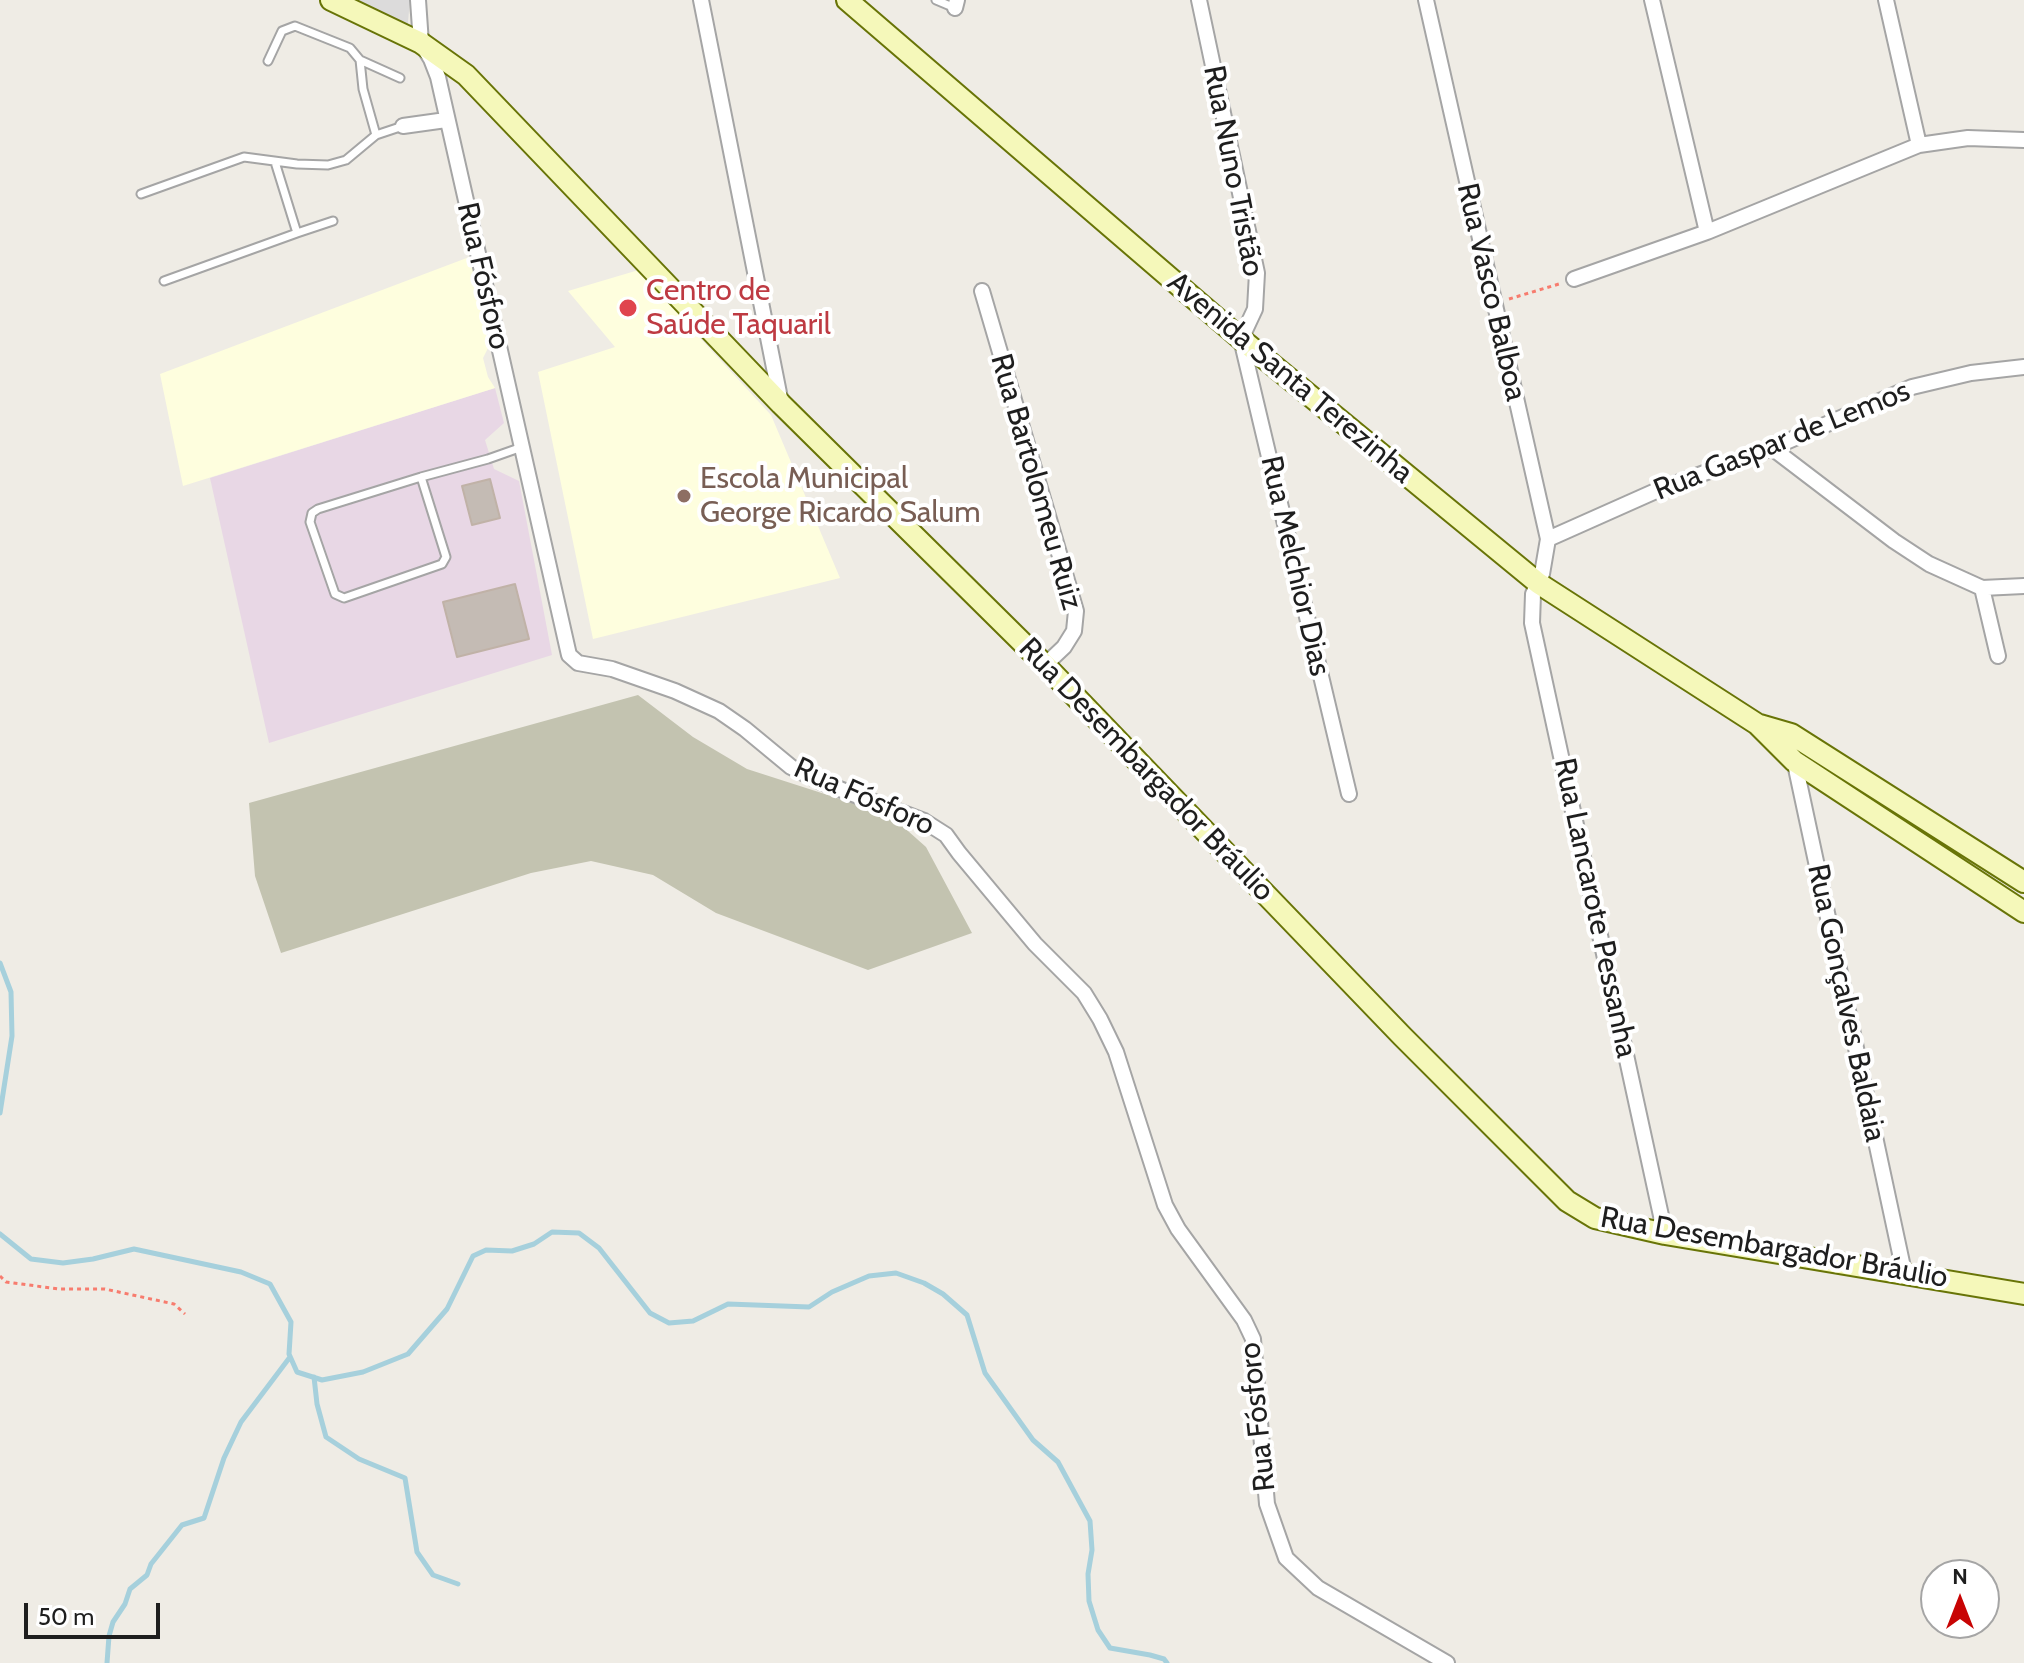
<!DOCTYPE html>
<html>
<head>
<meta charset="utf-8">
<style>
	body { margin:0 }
	#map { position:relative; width:2024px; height:1663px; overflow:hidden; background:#efece5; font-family:Cabin,sans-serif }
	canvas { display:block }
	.north { position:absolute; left:1920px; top:1559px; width:80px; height:80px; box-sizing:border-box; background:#fff; border:2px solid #a5a5a5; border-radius:50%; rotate:0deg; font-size:22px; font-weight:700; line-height:32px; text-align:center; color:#1e1e1e }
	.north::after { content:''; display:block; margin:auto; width:28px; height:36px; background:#c80404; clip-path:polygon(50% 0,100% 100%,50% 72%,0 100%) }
	.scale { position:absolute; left:24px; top:1603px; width:136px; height:36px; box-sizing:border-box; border:4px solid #1e1e1e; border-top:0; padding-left:10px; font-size:24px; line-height:28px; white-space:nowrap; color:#1e1e1e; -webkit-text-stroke:6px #fff; paint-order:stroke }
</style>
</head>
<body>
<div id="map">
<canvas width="2024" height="1663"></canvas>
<div class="north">N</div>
<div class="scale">50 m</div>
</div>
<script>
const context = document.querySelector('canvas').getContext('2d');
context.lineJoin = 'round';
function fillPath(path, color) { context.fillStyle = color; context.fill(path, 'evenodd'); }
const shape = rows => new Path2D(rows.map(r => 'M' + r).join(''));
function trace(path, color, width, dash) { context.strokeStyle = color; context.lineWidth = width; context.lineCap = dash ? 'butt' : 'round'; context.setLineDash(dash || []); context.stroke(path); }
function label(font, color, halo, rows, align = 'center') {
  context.font = font + ' Cabin,sans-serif'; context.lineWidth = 8; context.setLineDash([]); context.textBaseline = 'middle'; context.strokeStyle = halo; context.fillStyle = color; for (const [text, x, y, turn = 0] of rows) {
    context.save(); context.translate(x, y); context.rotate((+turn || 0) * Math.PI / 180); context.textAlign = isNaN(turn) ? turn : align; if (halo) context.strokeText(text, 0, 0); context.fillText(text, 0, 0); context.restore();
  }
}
const residential = shape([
	[324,0,410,0,407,32]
]);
const industrial = shape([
	[495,388,504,423,485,440,494,469,519,481,552,655,269,743,210,478]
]);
const education = shape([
	[472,256,491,342,483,358,488,377,495,388,183,486,160,374],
	[642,269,688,325,771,415,840,578,593,639,538,372,615,347,568,291]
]);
const construction = shape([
	[638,695,693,737,747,769,890,815,926,847,972,933,868,970,716,913,653,875,591,861,531,873,281,953,255,876,249,803]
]);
const stream = shape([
	[0,963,11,992,12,1036,0,1113],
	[0,1234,31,1259,63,1263,93,1259,134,1249,241,1272,270,1284,291,1322,289,1354,297,1372,322,1380,363,1372,408,1354,447,1309,473,1256,486,1250,512,1251,534,1244,552,1232,579,1233,599,1248,650,1313,669,1323,693,1321,728,1304,809,1307,832,1292,869,1276,896,1273,924,1283,943,1294,967,1315,985,1373,1033,1440,1058,1462,1090,1521,1092,1550,1088,1574,1089,1601,1098,1630,1110,1648,1150,1655,1164,1659,1167,1663],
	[314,1377,317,1404,326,1437,359,1459,405,1478,417,1552,433,1575,458,1584],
	[107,1663,109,1636,113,1622,125,1604,130,1589,147,1575,151,1564,182,1525,204,1518,224,1458,241,1422,290,1357]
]);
const building = shape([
	[490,479,500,518,472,525,462,486,490,479],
	[515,584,529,639,457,657,443,602,515,584]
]);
const path = shape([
	[1509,299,1559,284],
	[0,1276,6,1282,59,1289,105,1289,174,1304,185,1314]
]);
const lane = shape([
	[936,0,955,8],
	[360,60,400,78],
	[268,61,282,31,295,26,350,48,360,60,363,89,376,135],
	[141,194,244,157,297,164,328,165,346,160,376,135,403,126],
	[297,233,333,221],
	[164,281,297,233,275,162],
	[421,477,446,557,442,564,344,598,335,594,310,522,312,513,318,509,421,477,488,459,522,447]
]);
const street = shape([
	[418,0,421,43,431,59,438,77,569,655,578,663,612,669,675,691,719,711,745,729,791,767,821,782,924,821,946,835,959,853,1035,944,1084,993,1100,1019,1116,1052,1165,1205,1178,1229,1244,1320,1253,1339,1267,1504,1286,1558,1318,1588,1447,1663],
	[701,0,781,403],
	[1199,0,1257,273,1255,309,1241,339,1349,794],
	[1426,0,1548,539,1542,574,1533,594,1532,623,1665,1234],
	[1652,0,1707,232],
	[1886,0,1919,145],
	[955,8,957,0],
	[403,126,446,120],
	[1574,279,1707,232,1919,145,1968,138,2024,140],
	[982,291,1076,611,1074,631,1064,647,1045,665],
	[1772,448,1894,541,1929,564,1982,588,2024,586],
	[1548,539,1658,490,1772,448,1912,387,1971,373,2024,367],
	[1982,588,1998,656],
	[1794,759,1904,1272]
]);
const secondary = shape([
	[331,0,421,43,466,75,781,404,1045,665,1402,1036,1567,1201,1595,1218,1665,1234,2024,1294],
	[847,0,1241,339,1538,583,1757,724,1794,761,2024,912],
	[1760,725,1791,734,2024,882]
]);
const markers = [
	[628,308,10,"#e0444e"],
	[684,496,8,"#8d6e63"]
];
const streetNames = [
	["Rua Nuno Tristão",1233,171,79],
	["Rua Fósforo",483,276,77],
	["Rua Vasco Balboa",1491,292,77],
	["Avenida Santa Terezinha",1290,378,40],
	["Rua Gaspar de Lemos",1782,441,-22],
	["Rua Bartolomeu Ruiz",1036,482,74],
	["Rua Melchior Dias",1295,566,77],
	["Rua Desembargador Bráulio",1146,770,46],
	["Rua Fósforo",864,797,24],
	["Rua Lancarote Pessanha",1595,908,78],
	["Rua Gonçalves Baldaia",1846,1003,78],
	["Rua Desembargador Bráulio",1774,1248,10],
	["Rua Fósforo",1258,1417,-96]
];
const healthNames = [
	["Centro de",646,291],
	["Saúde Taquaril",646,325]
];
const educationNames = [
	["Escola Municipal",700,479],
	["George Ricardo Salum",700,513]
];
fillPath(residential, '#dcdbdb');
fillPath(industrial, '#e8d7e5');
fillPath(education, '#fefede');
fillPath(construction, '#c3c3b0');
trace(stream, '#a6d0dc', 5);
fillPath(building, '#c4bbb4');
trace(building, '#c0b2a7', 2);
trace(lane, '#a5a5a5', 11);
trace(street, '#a5a5a5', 18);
trace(secondary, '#687407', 24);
trace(path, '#f77c6e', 3, [4, 4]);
trace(lane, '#fff', 7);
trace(street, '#fff', 14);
trace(secondary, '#f5f8ba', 20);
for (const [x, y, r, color] of markers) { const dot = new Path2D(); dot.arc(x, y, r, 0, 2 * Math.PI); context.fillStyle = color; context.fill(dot); trace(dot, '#fff', 3); }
label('30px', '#1e1e1e', '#fff', streetNames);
label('30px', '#be3a42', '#fff', healthNames, 'left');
label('30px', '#785e54', '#fff', educationNames, 'left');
</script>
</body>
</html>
